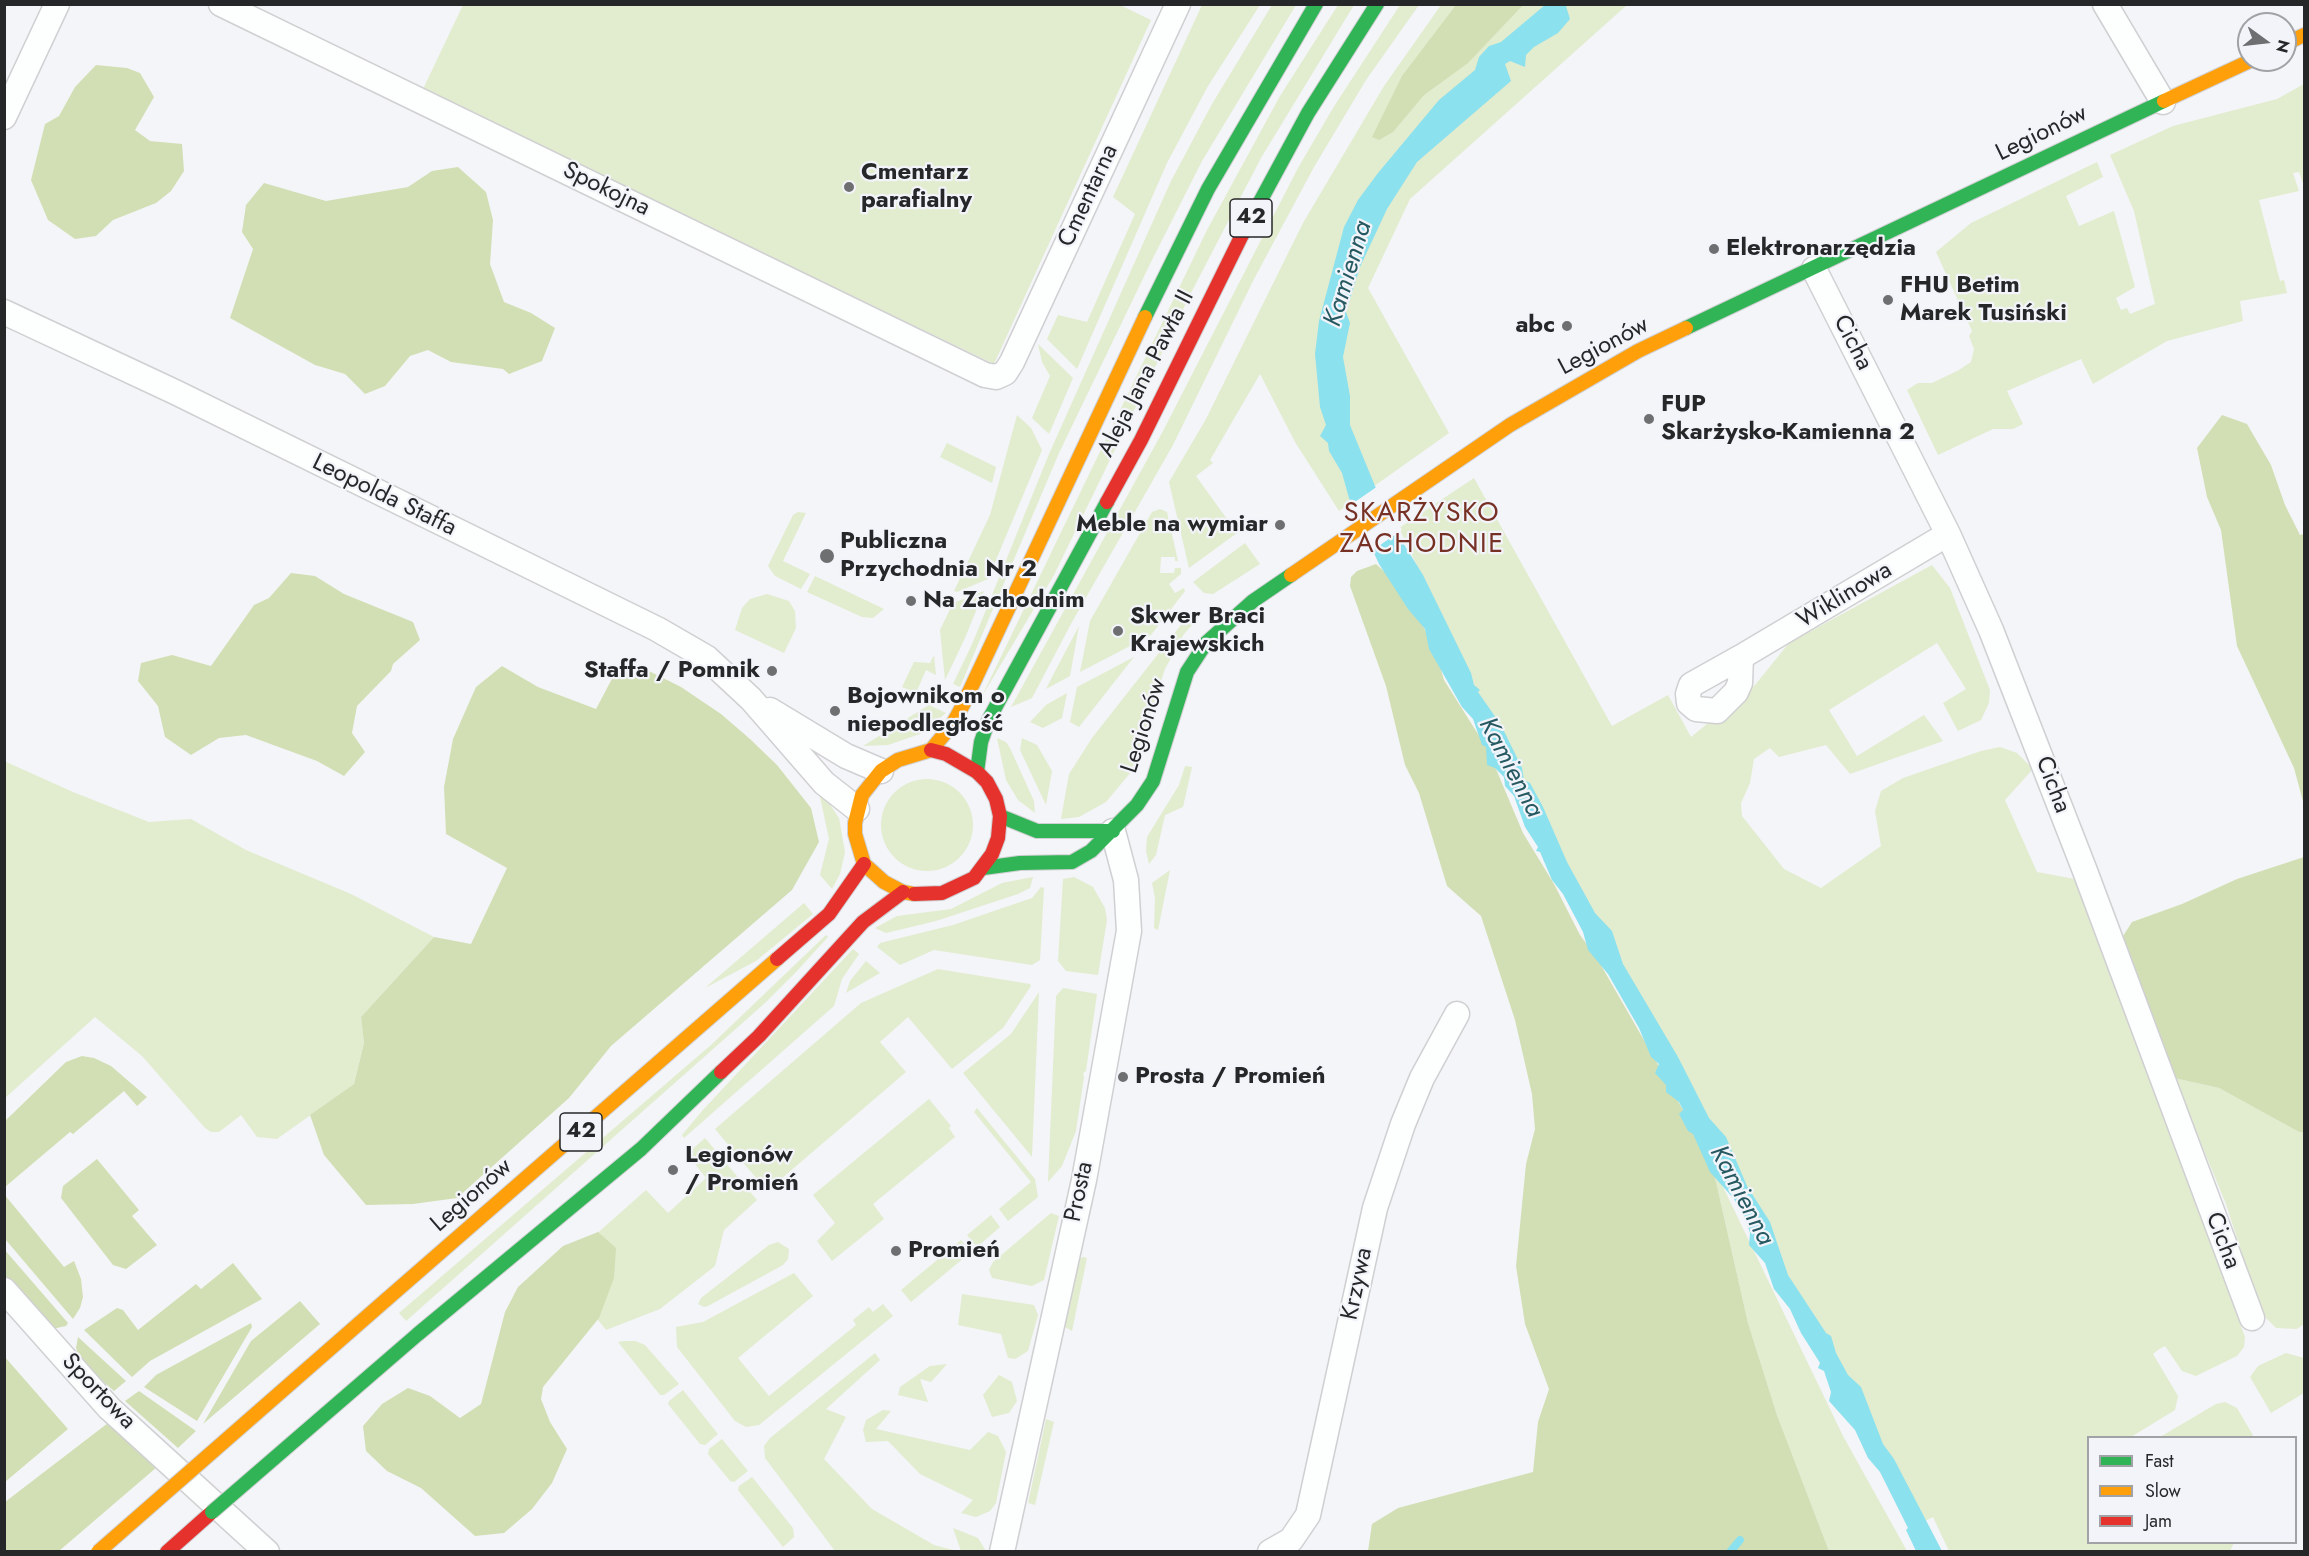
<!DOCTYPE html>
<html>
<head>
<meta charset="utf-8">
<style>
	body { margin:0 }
	#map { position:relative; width:2309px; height:1556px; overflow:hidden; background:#f4f5f8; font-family:Jost,sans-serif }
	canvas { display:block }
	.frame { position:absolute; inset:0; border:6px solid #262729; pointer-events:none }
	.legend { position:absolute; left:2087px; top:1436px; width:210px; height:108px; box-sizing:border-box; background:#f2f4fa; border:2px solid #a0a2a6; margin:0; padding:8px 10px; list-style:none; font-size:18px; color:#262729 }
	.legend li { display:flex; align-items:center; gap:12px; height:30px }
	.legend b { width:30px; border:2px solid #a0a2a6 }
	.north { position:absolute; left:2237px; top:12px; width:60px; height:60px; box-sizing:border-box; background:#f2f4fa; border:2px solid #a0a2a6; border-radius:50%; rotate:105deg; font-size:16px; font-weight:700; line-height:24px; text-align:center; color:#262729 }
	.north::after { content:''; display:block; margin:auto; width:21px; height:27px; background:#6e6f71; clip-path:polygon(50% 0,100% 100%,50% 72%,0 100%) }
</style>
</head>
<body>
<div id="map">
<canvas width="2309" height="1556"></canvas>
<div class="frame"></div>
<ul class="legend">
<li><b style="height:8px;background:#30b455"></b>Fast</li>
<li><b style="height:8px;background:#ff9f0a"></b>Slow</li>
<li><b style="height:8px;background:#e5322d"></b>Jam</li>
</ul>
<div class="north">N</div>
</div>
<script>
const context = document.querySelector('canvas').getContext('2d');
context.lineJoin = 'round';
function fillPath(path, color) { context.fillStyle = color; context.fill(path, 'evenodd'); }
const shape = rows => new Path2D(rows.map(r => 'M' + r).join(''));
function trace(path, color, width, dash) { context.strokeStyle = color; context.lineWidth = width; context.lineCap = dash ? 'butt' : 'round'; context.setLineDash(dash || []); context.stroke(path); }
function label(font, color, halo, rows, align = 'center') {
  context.font = font + ' Jost,sans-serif'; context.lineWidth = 4.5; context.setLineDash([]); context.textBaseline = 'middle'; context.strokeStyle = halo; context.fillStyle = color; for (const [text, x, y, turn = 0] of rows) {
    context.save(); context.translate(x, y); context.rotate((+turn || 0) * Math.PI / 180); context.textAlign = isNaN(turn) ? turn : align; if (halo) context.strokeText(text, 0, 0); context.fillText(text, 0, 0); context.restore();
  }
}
const green = shape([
	[1118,4,1151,20,994,364,438,98,425,92,424,87,463,5],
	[1202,5,1260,5,1208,86,1167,163,1077,369,1047,339,1058,315,1087,322,1135,214,1113,197],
	[1272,5,1296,5,1202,161,1151,262,1059,453,960,687,953,684,973,642,1049,454,1171,181,1212,104],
	[1338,5,1354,5,1261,158,1192,291,1054,575,981,698,1207,230,1280,96],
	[1400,5,1419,5,1366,80,1314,167,1254,279,1173,445,1072,622,1032,698,1011,707,1163,431,1298,168,1333,108],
	[1441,5,1627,5,1410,199,1368,288,1449,433,1339,511,1295,442,1260,374,1210,460,1213,463,1196,476,1237,533,1189,568,1169,482,1206,419,1303,223,1384,86],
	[2304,84,2304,186,2299,172,2293,173,2299,191,2259,200,2280,281,2284,280,2287,293,2240,301,2243,321,2167,341,2093,384,2081,359,2007,391,2023,424,2013,429,1993,429,1938,455,1907,390,1918,383,1932,383,1959,370,1971,362,1974,349,1969,336,1972,331,1936,252,1971,223,2097,162,2103,177,2066,196,2079,226,2114,211,2135,287,2116,298,2121,310,2127,308,2130,314,2155,304,2134,211,2110,155,2173,126,2277,99],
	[1038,344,1073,378,1049,434,1032,418,1050,376,1042,362],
	[1017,415,1031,428,1042,450,988,579,957,592,954,591,990,515],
	[947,443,996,467,992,483,940,457],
	[1474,478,1612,726,1668,695,1691,737,1755,685,1789,643,1932,565,1950,588,1990,690,1989,703,1981,720,1958,731,1943,703,1966,689,1937,643,1829,710,1857,756,1924,715,1943,741,1850,774,1826,745,1779,757,1770,748,1754,759,1750,783,1741,803,1742,816,1784,869,1821,888,1881,846,1875,811,1881,791,1903,778,1981,751,2000,747,2017,753,2033,769,2005,800,2037,872,2075,879,2245,1337,2244,1347,2237,1356,2196,1376,2182,1371,2165,1346,2158,1350,2153,1354,2178,1396,2175,1410,2131,1437,2088,1438,2088,1542,2234,1543,2230,1551,1949,1551,1933,1517,1917,1525,1829,1351,1516,773,1399,528],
	[1160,509,1167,512,1178,561,1175,561,1175,557,1161,557,1160,573,1174,573,1175,568,1181,568,1181,574,1169,584,1175,593,1184,588,1185,591,1151,635,1080,672,1090,621,1152,512],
	[798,512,806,513,783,561,810,574,801,589,775,576,768,566,793,515],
	[1245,543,1260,564,1213,594,1204,593,1193,582],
	[815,576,884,609,873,618,862,617,807,592],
	[984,591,965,638,945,680,940,630,953,603],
	[767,594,789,601,795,611,796,628,784,653,735,630,742,608,750,599],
	[1191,612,1201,615,1184,634,1165,669,1131,772,1106,802,1079,817,1061,819,1069,774,1092,738],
	[1079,626,1070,676,1046,689,1052,677],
	[934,655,936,675,926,670,916,693,902,687,914,662,930,663],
	[1134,657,1079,727,1070,722,1077,687],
	[1067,693,1062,718,1043,728,1030,722,1046,705],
	[929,705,946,713,920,734,888,745,863,746],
	[997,738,1006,742,1010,748,1034,801,1035,813,1018,800,1006,780],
	[1022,738,1037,745,1052,771,1046,805,1020,750],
	[4,761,73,792,149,822,191,819,246,850,351,894,434,937,361,1017,364,1043,354,1084,277,1139,257,1137,241,1115,219,1132,211,1132,205,1128,142,1056,95,1017,5,1098],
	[1185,766,1192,767,1183,807,1165,815,1156,855,1149,864,1146,851,1147,837,1179,785],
	'881 825a46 46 0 1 1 92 0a46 46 0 1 1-92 0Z',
	[823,794,839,818,845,852,840,874,832,889,820,875,829,839,820,797],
	[1170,870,1158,930,1154,928,1155,898,1152,883],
	[1033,877,1030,888,1018,894,936,921,886,933,875,928,897,916,951,909,1002,883],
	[1074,877,1093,887,1105,908,1107,920,1098,975,1066,971,1058,961,1063,879],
	[1041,887,1044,888,1040,960,1032,965,934,950,900,965,877,947,880,943,953,925,1032,898],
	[804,903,813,914,756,961,705,988],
	[826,935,828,937,796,972,765,1003,406,1321,399,1313,711,1045],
	[853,949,859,954,842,979,834,1006,684,1138,682,1135,702,1111],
	[866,961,880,973,846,993,850,981],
	[938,969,1030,984,1031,986,1003,1028,952,1069,908,1017,880,1042,906,1072,767,1191,715,1129,861,1003],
	[1063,988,1097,994,1086,1071,1083,1073,1084,1077,1076,1131,1062,1166,1048,1182,1056,996],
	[1039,992,1032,1157,963,1073,1011,1034],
	[2174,1078,2219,1088,2299,1132,2304,1132,2304,1324,2297,1329,2276,1328,2261,1313,2226,1204],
	[929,1099,951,1126,949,1128,955,1137,873,1204,884,1219,832,1261,817,1241,835,1223,813,1195],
	[977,1108,1035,1179,1038,1197,1008,1221,999,1209,1031,1182,974,1112],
	[705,1138,757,1200,724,1230,715,1266,660,1309,606,1330,557,1269,646,1190,668,1213,706,1178,687,1154],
	[1712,1164,1843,1436,1907,1551,1829,1551,1777,1415,1748,1323],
	[1051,1213,1059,1216,1044,1280,1032,1286,992,1278,989,1270,993,1262],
	[991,1215,1000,1227,977,1247,967,1235],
	[961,1240,971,1252,911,1302,901,1290],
	[778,1242,789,1249,788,1259,783,1265,708,1306,704,1307,698,1304,701,1298,769,1245],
	[1083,1257,1087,1258,1072,1331,1063,1326,1077,1259],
	[794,1273,813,1296,738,1358,769,1396,856,1325,853,1320,869,1307,873,1312,883,1304,893,1316,759,1425,746,1427,735,1421,677,1347,676,1327,703,1322],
	[962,1294,1034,1305,1038,1315,1028,1351,1015,1359,1008,1358,1001,1334,958,1325],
	[624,1341,635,1341,645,1345,679,1384,664,1395,660,1395,618,1342],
	[875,1353,880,1360,826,1409,846,1417,824,1459,872,1509,934,1545,957,1551,835,1551,765,1458,764,1446,770,1438],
	[2286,1353,2304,1358,2304,1393,2271,1413,2250,1377,2258,1366],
	[947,1364,931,1382,920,1379,928,1402,898,1395,900,1387,930,1366],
	[999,1375,1012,1382,1017,1401,1009,1413,992,1417,983,1395],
	[683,1390,718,1434,705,1445,700,1444,668,1404,669,1401],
	[2225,1402,2237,1408,2254,1437,2160,1437,2216,1404],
	[883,1410,891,1411,876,1429,970,1450,988,1432,998,1436,1006,1452,996,1503,990,1511,976,1517,961,1513,973,1500,920,1474,888,1441,866,1442,863,1430,866,1420],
	[1046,1419,1054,1422,1035,1505,1028,1503],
	[722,1439,748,1471,734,1482,730,1481,708,1454,709,1449],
	[752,1477,793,1528,794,1537,783,1547,738,1490,739,1486],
	[953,1528,978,1538,986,1551,961,1551]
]);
const forest = shape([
	[1456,5,1523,5,1468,63,1424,95,1393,132,1379,140,1372,137,1402,76],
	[96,65,127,68,140,73,154,97,135,130,150,141,182,144,184,171,171,191,156,203,113,220,96,236,75,239,48,220,31,180,45,124,59,116,75,87],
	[458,167,486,192,493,220,490,264,504,302,531,313,555,328,542,361,509,374,503,369,451,362,428,350,410,356,385,386,365,394,345,374,315,365,230,318,253,249,242,232,246,205,264,183,326,201,408,187,432,171],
	[2222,415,2247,424,2271,465,2285,505,2300,535,2304,534,2304,805,2294,768,2237,646,2221,530,2207,497,2197,448],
	[1376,564,1396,582,1413,606,1435,650,1444,680,1488,750,1523,833,1554,884,1580,935,1598,960,1664,1075,1712,1164,1748,1323,1777,1415,1829,1551,1368,1551,1372,1524,1398,1508,1533,1472,1538,1422,1549,1389,1525,1324,1516,1266,1526,1164,1535,1129,1532,1094,1515,1020,1481,916,1447,886,1419,793,1405,765,1386,686,1350,586,1351,577,1357,571],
	[291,573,315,576,344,594,413,622,420,640,393,664,391,671,357,706,352,733,365,752,344,776,317,761,246,735,219,738,191,755,165,737,158,706,138,681,141,663,172,655,211,666,254,605,269,598],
	[623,658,681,687,721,714,750,739,777,765,811,808,819,842,792,890,611,1046,569,1098,457,1198,413,1204,366,1205,324,1155,310,1115,354,1084,364,1043,361,1017,434,937,471,944,507,868,446,834,444,787,453,739,476,687,502,666,538,687,596,709],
	[2304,857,2304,1132,2299,1132,2219,1088,2174,1078,2123,936,2132,922,2182,904,2237,879],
	[82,1056,94,1058,111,1066,147,1097,137,1106,124,1091,73,1134,70,1132,5,1187,5,1121,66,1062],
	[97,1159,139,1210,132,1216,157,1245,126,1269,113,1265,61,1198,63,1186],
	[4,1194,64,1267,74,1261,81,1279,83,1297,80,1308,73,1319,5,1239],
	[598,1232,616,1248,614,1278,599,1318,543,1387,541,1399,550,1422,567,1449,552,1483,532,1509,504,1533,475,1536,421,1488,387,1471,366,1451,363,1426,382,1404,408,1388,430,1396,460,1418,481,1404,505,1312,518,1287,563,1246],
	[4,1249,68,1323,66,1326,52,1329,39,1322,5,1277],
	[233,1263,262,1299,150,1361,132,1377,84,1330,117,1308,123,1310,138,1330,196,1284,201,1289],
	[300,1301,320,1324,203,1424,251,1341],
	[251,1323,252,1327,197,1421,144,1387,156,1375],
	[78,1337,126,1381,114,1391,81,1362,76,1348],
	[4,1356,68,1429,5,1482,4,1482],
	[139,1391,196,1431,178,1448,125,1401],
	[108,1423,157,1467,59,1551,5,1552,5,1502]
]);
const water = shape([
	[1545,5,1583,5,1566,6,1570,19,1558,33,1534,47,1526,55,1525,67,1510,61,1505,64,1511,81,1417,162,1387,209,1360,267,1346,312,1350,323,1343,357,1350,396,1350,425,1375,486,1402,541,1423,575,1471,673,1474,685,1480,690,1478,692,1501,725,1522,768,1524,780,1530,783,1543,807,1567,862,1595,913,1612,931,1623,964,1678,1057,1709,1118,1726,1137,1747,1186,1770,1222,1788,1275,1826,1333,1831,1336,1836,1353,1848,1375,1861,1387,1883,1444,1894,1459,1942,1551,1916,1551,1906,1530,1908,1528,1880,1472,1868,1458,1855,1430,1829,1401,1831,1392,1824,1371,1818,1368,1820,1363,1801,1333,1790,1309,1774,1289,1765,1263,1749,1245,1750,1233,1745,1218,1734,1199,1710,1172,1693,1134,1688,1131,1679,1114,1683,1110,1679,1102,1666,1092,1666,1085,1655,1073,1659,1064,1651,1057,1639,1028,1608,974,1588,950,1583,932,1563,894,1552,880,1540,852,1536,851,1538,847,1525,827,1514,796,1505,786,1504,777,1495,768,1487,765,1486,747,1482,745,1473,719,1462,707,1429,649,1425,629,1408,609,1379,564,1349,498,1342,473,1329,451,1328,443,1320,436,1326,425,1320,407,1315,354,1319,321,1344,227,1358,200,1378,173,1439,100,1475,70,1479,57,1489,46,1501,42]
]);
const pier = shape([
	[1378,486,1402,530,1370,552,1349,506]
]);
const stream = shape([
	[1730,1552,1740,1540]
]);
const street = shape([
	[221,4,985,375,996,377,1005,373,1012,362,1178,4],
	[2105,4,2163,102],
	[4,117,57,4],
	[1814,269,1948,534,1991,630,2085,871,2252,1318],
	[4,312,175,392,657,629,707,658,751,699,824,783,857,809],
	[1741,657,1691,685,1688,694,1689,703,1696,709,1717,711,1736,692,1740,683,1741,657,1948,534],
	[770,710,846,756,881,771],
	[4,1290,109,1408,267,1552],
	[1002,1552,1084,1180,1129,931,1126,880,1113,831],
	[1270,1552,1291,1540,1308,1515,1375,1208,1403,1124,1422,1078,1457,1014]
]);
const fast = shape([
	[1242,235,1308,113,1377,4],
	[1145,317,1208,189,1316,4],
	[1686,328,2164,101],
	[977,772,981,742,989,719,1107,502],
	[1000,816,1037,831,1113,831],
	[983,868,1020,863,1072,862,1091,851,1137,805,1153,781,1187,672,1206,643,1253,601,1291,575],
	[418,1334,641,1149,721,1072]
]);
const slow = shape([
	[2285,44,2304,35],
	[2164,101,2252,60],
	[1291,575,1510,425,1638,351,1686,328],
	[931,750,952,725,963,705,1145,317],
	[914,894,903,892,884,882,864,864,855,834,855,823,862,795,881,771,898,760,931,750],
	[387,1299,777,959]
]);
const jam = shape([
	[1107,502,1141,440,1242,235],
	[914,894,942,893,974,878,992,854,998,838,1000,816,996,799,987,782,977,772,946,754,931,750],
	[777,959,829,914,864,864],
	[721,1072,759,1036,863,922,903,892],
	[167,1552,212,1512]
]);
const fastBridge = shape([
	[212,1512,418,1334]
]);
const slowBridge = shape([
	[98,1552,387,1299]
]);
const markers = [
	[849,187,6,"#6e6f71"],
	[1714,249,6,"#6e6f71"],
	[1888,300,6,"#6e6f71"],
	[1567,326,6,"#6e6f71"],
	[1649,419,6,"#6e6f71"],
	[1280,525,6,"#6e6f71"],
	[827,556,8,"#6e6f71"],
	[911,601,6,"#6e6f71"],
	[1118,631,6,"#6e6f71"],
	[772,671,6,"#6e6f71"],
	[835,711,6,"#6e6f71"],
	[1123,1077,6,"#6e6f71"],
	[673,1170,6,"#6e6f71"],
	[896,1251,6,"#6e6f71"]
];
const shields = [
	[1251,218,42],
	[581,1132,42]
];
const shieldNames = [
	["42",1251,218],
	["42",581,1132]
];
const streetNames = [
	["Legionów",2042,134,-26],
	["Spokojna",606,190,26],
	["Cmentarna",1089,196,-65],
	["Cicha",1852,343,63],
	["Legionów",1604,347,-28],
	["Aleja Jana Pawła II",1147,374,-63],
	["Leopolda Staffa",384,496,26],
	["Wiklinowa",1845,596,-31],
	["Legionów",1145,726,-72],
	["Cicha",2052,785,69],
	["Prosta",1080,1192,-78],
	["Legionów",472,1196,-41],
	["Cicha",2222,1241,69],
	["Krzywa",1358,1284,-78],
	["Sportowa",98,1392,46]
];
const poiNames = [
	["Cmentarz",861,173],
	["parafialny",861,201],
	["Elektronarzędzia",1726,249],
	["FHU Betim",1900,286],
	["Marek Tusiński",1900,314],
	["abc",1555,326,"right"],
	["FUP",1661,405],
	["Skarżysko-Kamienna 2",1661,433],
	["Meble na wymiar",1268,525,"right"],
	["Publiczna",840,542],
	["Przychodnia Nr 2",840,570],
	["Na Zachodnim",923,601],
	["Skwer Braci",1130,617],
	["Krajewskich",1130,645],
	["Staffa / Pomnik",760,671,"right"],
	["Bojownikom o",847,697],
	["niepodległość",847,725],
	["Prosta / Promień",1135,1077],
	["Legionów",685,1156],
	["/ Promień",685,1184],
	["Promień",908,1251]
];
const waterNames = [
	["Kamienna",1349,274,-73],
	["Kamienna",1510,768,62],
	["Kamienna",1741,1196,62]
];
const quarterNames = [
	["SKARŻYSKO",1422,514],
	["ZACHODNIE",1422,545]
];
fillPath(green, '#e2eccf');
fillPath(forest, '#d2dfb4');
fillPath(water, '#8ce1ee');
fillPath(pier, '#f4f5f8');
trace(stream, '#8ce1ee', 8);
trace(street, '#d0d0d3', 27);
trace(fast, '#d0d0d3', 16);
trace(slow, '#d0d0d3', 16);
trace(jam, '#d0d0d3', 16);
trace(street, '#fdfefe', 24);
trace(fast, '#30b455', 14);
trace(slow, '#ff9f0a', 14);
trace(jam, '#e5322d', 14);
trace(fastBridge, '#d0d0d2', 16, []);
trace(slowBridge, '#d0d0d2', 16, []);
trace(fastBridge, '#30b455', 14);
trace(slowBridge, '#ff9f0a', 14);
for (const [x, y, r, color] of markers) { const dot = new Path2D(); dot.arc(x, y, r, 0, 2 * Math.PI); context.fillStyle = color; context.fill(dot); trace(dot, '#f2f4fa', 2); }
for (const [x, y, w] of shields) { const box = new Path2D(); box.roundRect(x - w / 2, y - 19, w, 38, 4.5); context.fillStyle = '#f2f4fa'; context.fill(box); trace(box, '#262729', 1.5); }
label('bold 22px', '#262729', null, shieldNames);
label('24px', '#262729', '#f2f4fa', streetNames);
label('bold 24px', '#262729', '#f2f4fa', poiNames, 'left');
label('italic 26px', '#265961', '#f2f4fa', waterNames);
context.letterSpacing = '1.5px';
label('27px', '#763124', '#f2f4fa', quarterNames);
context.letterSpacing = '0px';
</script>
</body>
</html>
